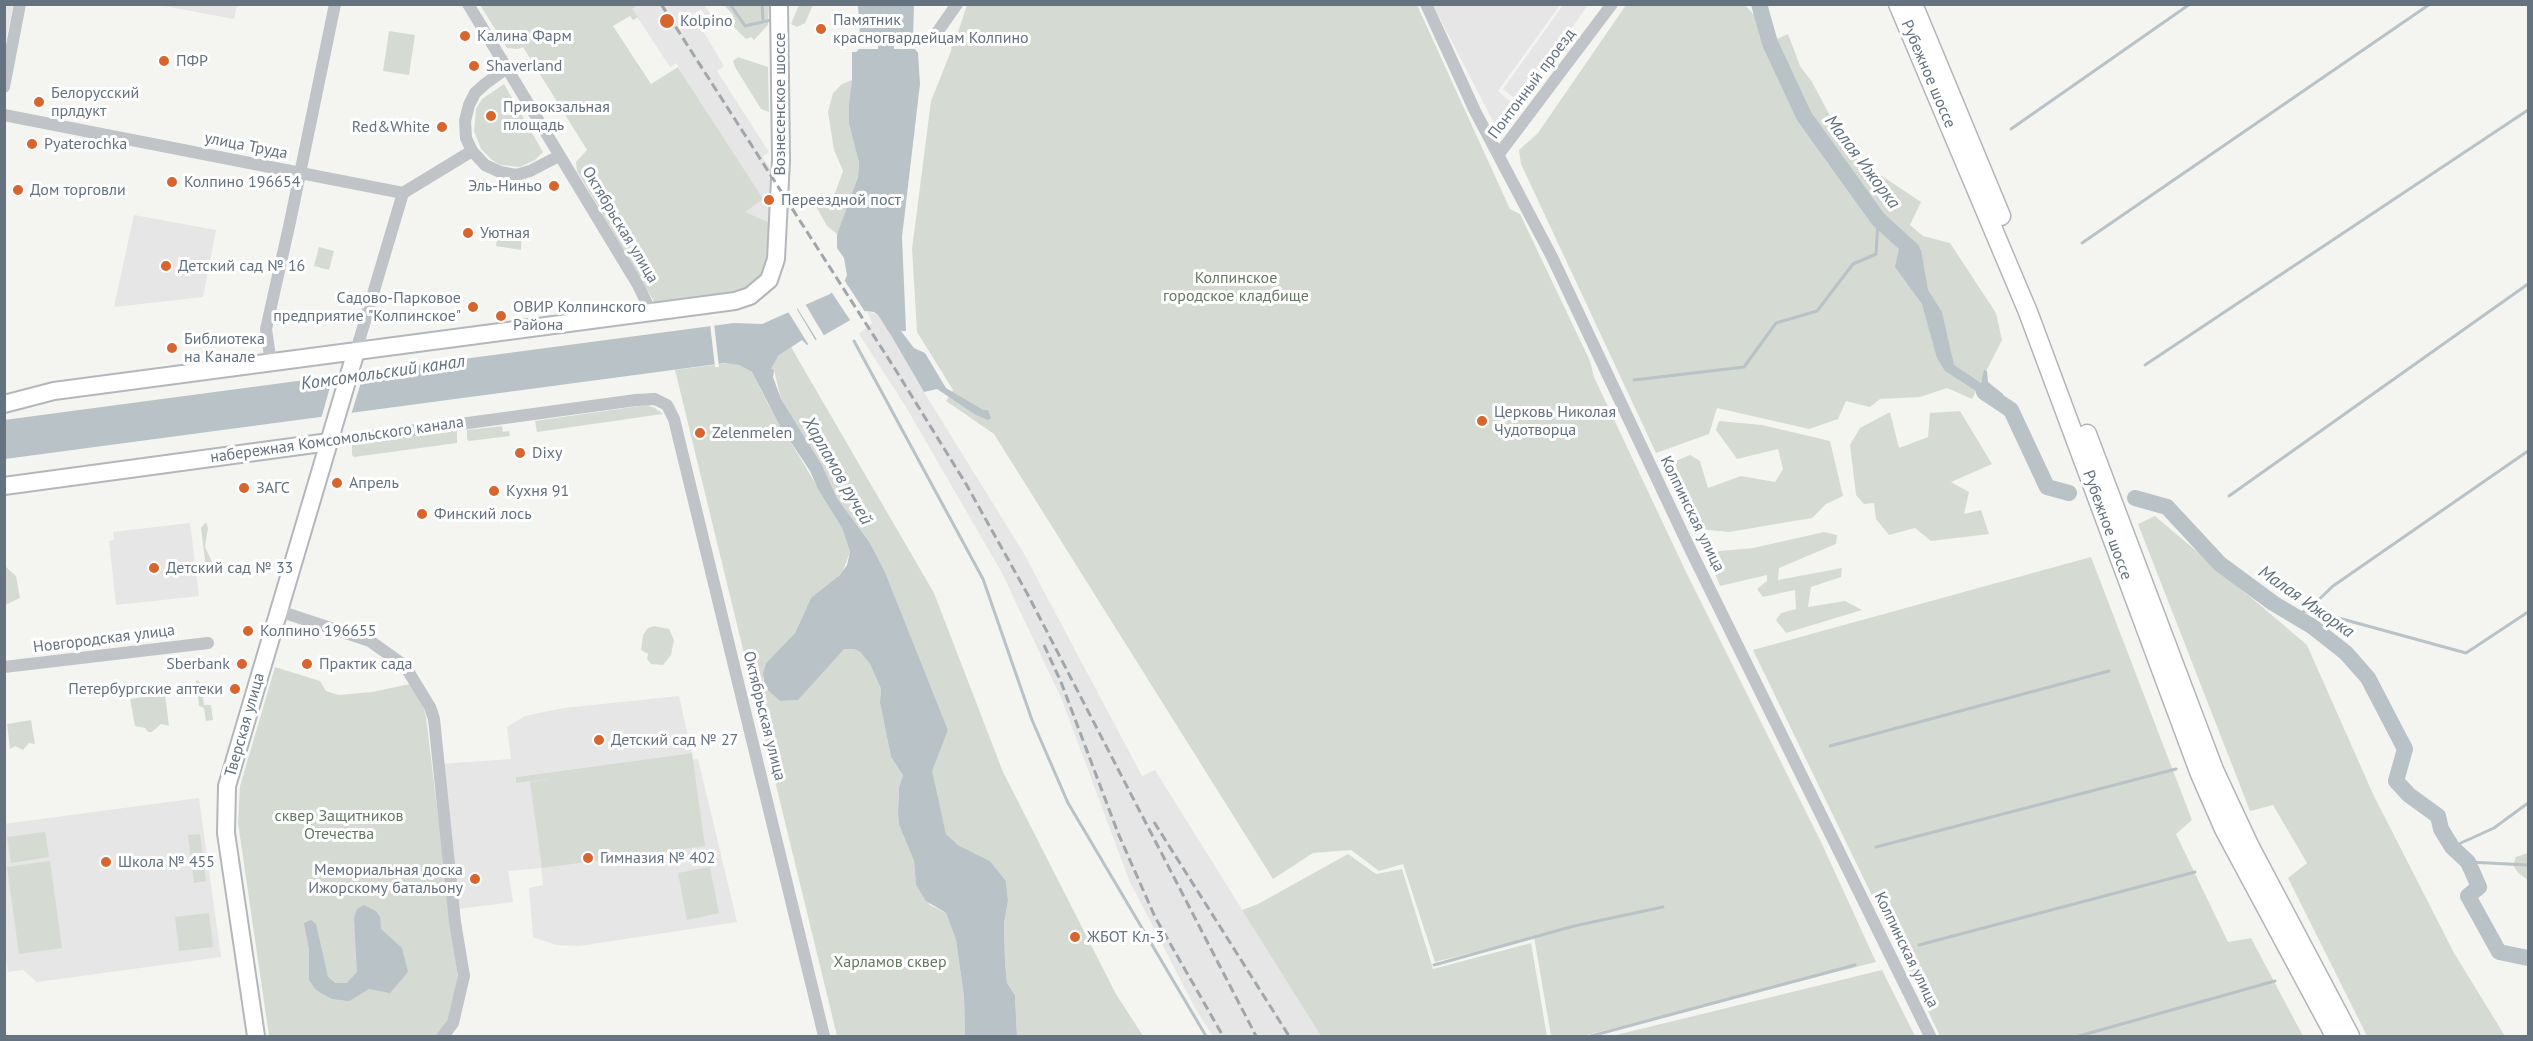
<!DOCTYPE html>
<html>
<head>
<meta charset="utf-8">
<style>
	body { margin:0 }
	#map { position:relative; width:2533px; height:1041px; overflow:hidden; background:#f4f5f1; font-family:"PT Sans",sans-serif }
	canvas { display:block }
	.frame { position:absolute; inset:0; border:6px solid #657280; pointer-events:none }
</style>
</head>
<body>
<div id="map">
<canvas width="2533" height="1041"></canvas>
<div class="frame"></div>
</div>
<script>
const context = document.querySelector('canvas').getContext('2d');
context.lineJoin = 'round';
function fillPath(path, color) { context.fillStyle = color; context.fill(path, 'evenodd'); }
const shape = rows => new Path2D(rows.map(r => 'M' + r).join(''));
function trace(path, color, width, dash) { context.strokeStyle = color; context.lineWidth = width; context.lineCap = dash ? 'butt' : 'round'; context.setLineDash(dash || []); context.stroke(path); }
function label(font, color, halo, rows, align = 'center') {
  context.font = font + ' "PT Sans",sans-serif'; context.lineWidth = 6; context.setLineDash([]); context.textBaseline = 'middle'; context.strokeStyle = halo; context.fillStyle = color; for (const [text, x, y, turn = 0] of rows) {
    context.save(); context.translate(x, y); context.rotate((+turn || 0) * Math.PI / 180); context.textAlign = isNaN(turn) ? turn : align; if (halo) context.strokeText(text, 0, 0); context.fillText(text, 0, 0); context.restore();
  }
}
const built = shape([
	[5,4,13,5,5,47,4,5],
	[159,5,237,5,234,19],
	[639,5,704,5,714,19,710,22,701,9,693,14,724,66,717,71,769,152,762,157,775,175,773,224,744,212,762,199,676,63,670,67,632,9],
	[1433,5,1560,5,1498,91,1517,107,1505,126,1501,128,1494,123],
	[1563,5,1588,5,1519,102,1503,89],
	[134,215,216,230,203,297,114,307],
	[867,311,878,315,892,337,924,392,1023,552,1142,776,1155,770,1321,1036,1213,1036,1196,1010,1129,880,1062,700,1002,573,906,407,859,334,872,323],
	[190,523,199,596,116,605,109,541,114,540,113,532],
	[679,696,692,753,516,777,516,783,698,759,737,922,579,946,556,945,533,937,529,888,543,885,541,868,508,871,513,902,458,909,441,764,511,759,507,727,525,716,564,708],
	[199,798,221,957,37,982,23,970,8,972,4,942,4,824]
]);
const green = shape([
	[480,5,639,5,632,9,638,17,633,20,630,16,613,26,651,84,678,67,763,199,745,212,773,224,769,262,759,282,739,293,656,305,577,171,576,162,587,150,523,47,518,49,507,48],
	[724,5,769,5,768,25,754,40,751,37,746,39,732,25,733,15],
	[799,5,813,5,805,23,797,27,791,24],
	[967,5,1417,5,1510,209,1520,214,1590,361,1594,377,1687,574,1822,844,1876,962,1583,1036,1551,1036,1534,937,1435,962,1403,864,1379,871,1351,850,1313,853,1273,879,994,434,946,401,953,390,917,332,912,249,931,101,951,51,952,44,949,42,954,35,957,35],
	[1626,5,1745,5,1754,15,1765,44,1788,34,1800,66,1812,82,1841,136,1858,160,1921,202,1910,225,1923,236,1950,243,1996,313,2002,340,1972,399,1947,388,1920,397,1880,399,1870,407,1846,401,1838,419,1809,429,1717,408,1709,434,1656,453,1521,164,1519,150,1538,133],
	[389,31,415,35,409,75,383,71],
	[738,57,768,67,769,112,761,109,735,67,733,61],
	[852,80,849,124,859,163,858,177,837,234,827,226,813,201,821,201,835,193,843,171,834,150,828,112,833,93,842,84],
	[504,84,543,152,535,160,520,167,500,165,492,160,481,149,474,131,476,109,482,99],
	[499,227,522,230,521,250,496,246],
	[319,247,334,251,329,270,314,266],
	[791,347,934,593,1003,772,1116,994,1143,1036,1017,1036,1015,995,1007,983,1005,962,1004,924,1008,901,1006,881,990,861,958,845,946,834,931,771,948,730,885,572,870,543,837,498,822,465,781,399,774,370,771,370,776,358],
	[729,363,739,365,752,372,768,404,842,528,850,552,843,571,832,584,811,598,795,633,766,663,763,678,765,688,780,701,797,700,843,649,854,649,860,652,870,664,881,689,880,703,891,757,903,775,899,787,898,814,899,825,914,861,916,885,930,905,946,913,956,940,964,997,965,1036,837,1036,675,370],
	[646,405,655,408,663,414,537,432,535,421],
	[1960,411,1992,464,1951,482,1969,492,1964,514,1981,510,1989,534,1931,541,1915,528,1889,535,1876,519,1874,503,1864,504,1856,495,1850,445,1860,428,1890,412,1899,448,1928,437,1930,413],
	[1719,421,1762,425,1830,441,1843,496,1826,504,1812,518,1729,532,1698,529,1679,502,1669,464,1690,455,1700,461,1708,488,1741,476,1775,482,1783,469,1778,449,1737,459,1716,430],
	[502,426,503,432,509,431,510,436,469,441,467,439,467,430],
	[457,431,457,443,354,457,352,455,352,445],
	[2155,516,2307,645,2373,794,2454,953,2505,1036,2367,1036,2288,878,2307,863,2273,805,2250,811,2138,524],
	[206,522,208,528,205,547,212,562,210,572,206,568,201,528],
	[1824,532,1837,535,1836,544,1779,568,1778,580,1842,568,1841,577,1811,587,1808,607,1845,601,1862,610,1786,633,1776,620,1781,613,1796,609,1795,590,1763,597,1757,589,1767,581,1767,575,1720,586,1710,561,1719,551,1753,548],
	[2091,557,2192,820,2176,834,2228,942,2251,938,2303,1036,1940,1036,1753,650],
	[5,566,16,576,20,598,5,605],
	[654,626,669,629,674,640,671,655,663,665,651,664,647,659,648,654,641,650,643,635,648,628],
	[275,667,320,681,326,691,339,695,372,692,410,684,423,706,426,717,458,979,451,1016,437,1036,269,1036,238,823,240,786],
	[196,680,201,683,204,705,211,705,213,720,206,721,204,708,199,706],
	[165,694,169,726,161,724,152,732,148,732,145,728,135,726,130,699],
	[31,720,35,744,29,743,23,750,15,746,10,749,7,724],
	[692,753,705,846,542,868,530,782,550,779,516,783,516,777],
	[45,832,49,857,11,863,7,837],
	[200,834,206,881,194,883,188,835],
	[2528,853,2528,880,2518,873,2513,865,2516,857],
	[1348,854,1376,874,1402,869,1433,969,1531,943,1547,1036,1321,1036,1242,910,1258,904],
	[50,861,62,948,19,954,7,867],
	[710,867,719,913,687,920,678,873],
	[209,913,213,947,179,951,175,917],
	[1882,970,1915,1036,1612,1036]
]);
const water = shape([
	[858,5,914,5,913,37,860,36],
	[859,49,915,49,918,53,920,84,902,237,906,331,901,331,914,348,925,353,946,388,983,410,988,410,991,418,988,420,976,415,937,389,924,392,892,337,878,315,874,312,866,311,807,345,802,340,778,356,771,369,774,370,773,377,781,399,822,465,837,498,870,543,885,572,948,730,932,771,946,834,958,845,990,861,1006,881,1008,901,1004,924,1005,962,1007,983,1015,995,1017,1036,965,1036,964,997,956,940,946,913,926,901,916,885,914,861,899,825,898,814,899,787,903,775,891,757,880,703,881,689,870,664,860,652,854,649,844,649,798,700,780,701,765,688,763,674,766,663,795,633,811,598,840,575,847,565,850,552,842,528,818,489,810,471,779,424,752,372,739,365,725,363,5,459,4,420,734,323,762,324,830,294,845,280,847,275,844,258,837,248,837,234,858,177,859,163,849,124,849,105,852,80,852,52,856,52],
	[1905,236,1910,238,1921,250,1928,290,1942,312,1954,365,1981,383,1984,370,1987,371,1988,382,2003,394,2001,407,1945,371,1937,358,1922,304,1895,267,1899,249,1897,242],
	[364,905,376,911,380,917,381,929,402,948,408,972,390,993,369,989,349,1001,332,999,316,990,309,980,309,949,304,923,311,920,316,924,328,977,335,983,347,983,357,972,354,918,357,909]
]);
const pier = shape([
	[859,36,915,37,915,38,912,40,860,39],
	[859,46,915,46,915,49,859,49],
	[843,278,867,315,852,323,830,290],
	[804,302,826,339,819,343,796,306],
	[795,306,817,343,810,347,787,310],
	[714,323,719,367,715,367,710,324],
	[365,369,351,415,321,419,334,373]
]);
const stream = shape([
	[730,4,745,26,771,20],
	[762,4,763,21],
	[2011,129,2190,4],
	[2082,243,2430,4],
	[854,341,983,579,1032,720,1068,803,1206,1036],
	[2145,365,2528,110],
	[1634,380,1744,367,1776,323,1817,311,1853,264,1876,254,1878,219],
	[2229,496,2528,284],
	[2308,610,2333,586,2528,451],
	[2295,615,2308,610,2324,614,2466,653,2528,612],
	[1830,746,2109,671],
	[1876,847,2176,769],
	[2452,847,2494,828,2528,803],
	[2468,862,2528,865],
	[1919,945,2195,872],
	[1434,965,1574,926,1663,907],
	[1591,1036,1855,965],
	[2079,1036,2275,981]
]);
const river = shape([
	[1759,4,1770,43,1804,116,1878,219,1912,250,1913,256],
	[886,72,886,4],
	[1984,392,2011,410,2047,487,2069,493],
	[2135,498,2167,507,2220,564,2273,603,2313,627,2346,653,2368,678,2405,749,2396,781,2409,795,2438,816,2441,829,2452,847,2468,862,2479,887,2468,896,2499,952,2528,958]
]);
const street = shape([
	[468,4,638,285,651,312],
	[1426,4,1475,111,1552,257,1691,551,1930,1036],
	[936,34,957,4],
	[507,68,485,84,475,93,469,105,465,121,466,138,472,151,485,165,500,172,516,175,530,171,559,156],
	[4,87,20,4],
	[4,115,403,193,472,151],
	[1499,154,1612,4],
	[356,351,403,193],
	[271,363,266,329,290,222,335,4],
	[329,442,636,400,655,399,667,405,674,419,824,1036],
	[279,611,370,641,405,666,430,707,434,719,455,922,464,976,453,1023,443,1036],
	[4,667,208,643]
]);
const secondary = shape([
	[4,404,54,391,735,301,750,296,769,280,776,259,781,160,779,4],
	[4,486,329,442],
	[256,1036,226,833,227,786,356,351]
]);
const primary = shape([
	[1898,4,2028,312,2200,774,2224,829,2335,1036],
	[1913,4,2001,216],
	[2087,434,2214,770,2250,847,2350,1036]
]);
const rail = shape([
	[661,4,895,369,966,484,1028,595,1256,1036],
	[1044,645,1061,682,1118,833,1155,917,1223,1036],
	[1154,822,1289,1036]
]);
const markers = [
	[667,21,8,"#d8642e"],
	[821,29,6,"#d8642e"],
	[465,36,6,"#d8642e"],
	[164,61,6,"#d8642e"],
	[474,66,6,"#d8642e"],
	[39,102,6,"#d8642e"],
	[491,116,6,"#d8642e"],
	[442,127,6,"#d8642e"],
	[32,144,6,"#d8642e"],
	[172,182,6,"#d8642e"],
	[554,186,6,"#d8642e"],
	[18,190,6,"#d8642e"],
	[769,200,6,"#d8642e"],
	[468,233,6,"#d8642e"],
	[166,266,6,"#d8642e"],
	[473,307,6,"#d8642e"],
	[501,316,6,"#d8642e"],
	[172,348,6,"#d8642e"],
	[1482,421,6,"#d8642e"],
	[700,433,6,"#d8642e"],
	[520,453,6,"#d8642e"],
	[337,483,6,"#d8642e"],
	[244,488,6,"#d8642e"],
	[494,491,6,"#d8642e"],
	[422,514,6,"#d8642e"],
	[154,568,6,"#d8642e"],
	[248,631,6,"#d8642e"],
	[242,664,6,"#d8642e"],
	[307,664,6,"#d8642e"],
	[235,689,6,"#d8642e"],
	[599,740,6,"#d8642e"],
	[588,858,6,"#d8642e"],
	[106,862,6,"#d8642e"],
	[475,879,6,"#d8642e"],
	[1075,937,6,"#d8642e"]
];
const poiNames = [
	["Памятник",833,20],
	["красногвардейцам Колпино",833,38],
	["Kolpino",680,21],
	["Калина Фарм",477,36],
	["ПФР",176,61],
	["Shaverland",486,66],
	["Белорусский",51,93],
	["прлдукт",51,111],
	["Привокзальная",503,107],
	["площадь",503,125],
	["Red&White",430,127,"right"],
	["Pyaterochka",44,144],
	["Колпино 196654",184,182],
	["Эль-Ниньо",542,186,"right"],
	["Дом торговли",30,190],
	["Переездной пост",781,200],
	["Уютная",480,233],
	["Детский сад № 16",178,266],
	["Садово-Парковое",461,298,"right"],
	["предприятие \"Колпинское\"",461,316,"right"],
	["ОВИР Колпинского",513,307],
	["Района",513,325],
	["Библиотека",184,339],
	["на Канале",184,357],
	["Церковь Николая",1494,412],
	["Чудотворца",1494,430],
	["Zelenmelen",712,433],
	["Dixy",532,453],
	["Апрель",349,483],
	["ЗАГС",256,488],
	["Кухня 91",506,491],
	["Финский лось",434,514],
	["Детский сад № 33",166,568],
	["Колпино 196655",260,631],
	["Sberbank",230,664,"right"],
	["Практик сада",319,664],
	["Петербургские аптеки",223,689,"right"],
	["Детский сад № 27",611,740],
	["Гимназия № 402",600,858],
	["Школа № 455",118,862],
	["Мемориальная доска",463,870,"right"],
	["Ижорскому батальону",463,888,"right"],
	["ЖБОТ Кл-3",1087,937]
];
const streetNames = [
	["Рубежное шоссе",1928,74,67],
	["Понтонный проезд",1532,84,-53],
	["Вознесенское шоссе",780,104,-90],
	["улица Труда",246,146,11],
	["Октябрьская улица",620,225,59],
	["набережная Комсомольского канала",337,440,-8],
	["Колпинская улица",1692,514,64],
	["Рубежное шоссе",2107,525,70],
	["Новгородская улица",104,639,-7],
	["Октябрьская улица",764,716,76],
	["Тверская улица",245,725,-74],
	["Колпинская улица",1906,950,64]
];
const parkNames = [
	["Колпинское",1236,278],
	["городское кладбище",1236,296],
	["сквер Защитников",339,816],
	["Отечества",339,834],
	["Харламов сквер",890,962]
];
const waterNames = [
	["Малая Ижорка",1862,162,53],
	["Комсомольский канал",383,373,-8],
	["Харламов ручей",837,471,60],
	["Малая Ижорка",2306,602,35]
];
fillPath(built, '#e5e6e5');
fillPath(green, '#d5dbd3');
fillPath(water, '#b8c2c7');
fillPath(pier, '#f4f5f1');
trace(stream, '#b8c2c7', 3);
trace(river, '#b8c2c7', 16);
trace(secondary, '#b3b7bb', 20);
trace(primary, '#b1b5b9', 21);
trace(street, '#c0c3c7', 12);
trace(secondary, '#fff', 16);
trace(primary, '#fff', 18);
trace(rail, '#a1a6ab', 3, [9, 4.5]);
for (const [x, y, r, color] of markers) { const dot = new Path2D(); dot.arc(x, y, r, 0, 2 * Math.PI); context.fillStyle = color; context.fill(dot); trace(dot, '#fff', 2); }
label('16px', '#657280', '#fff', poiNames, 'left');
label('16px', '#657280', '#fff', streetNames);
label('16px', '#667864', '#fff', parkNames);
label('italic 18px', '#61737e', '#fff', waterNames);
</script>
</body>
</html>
